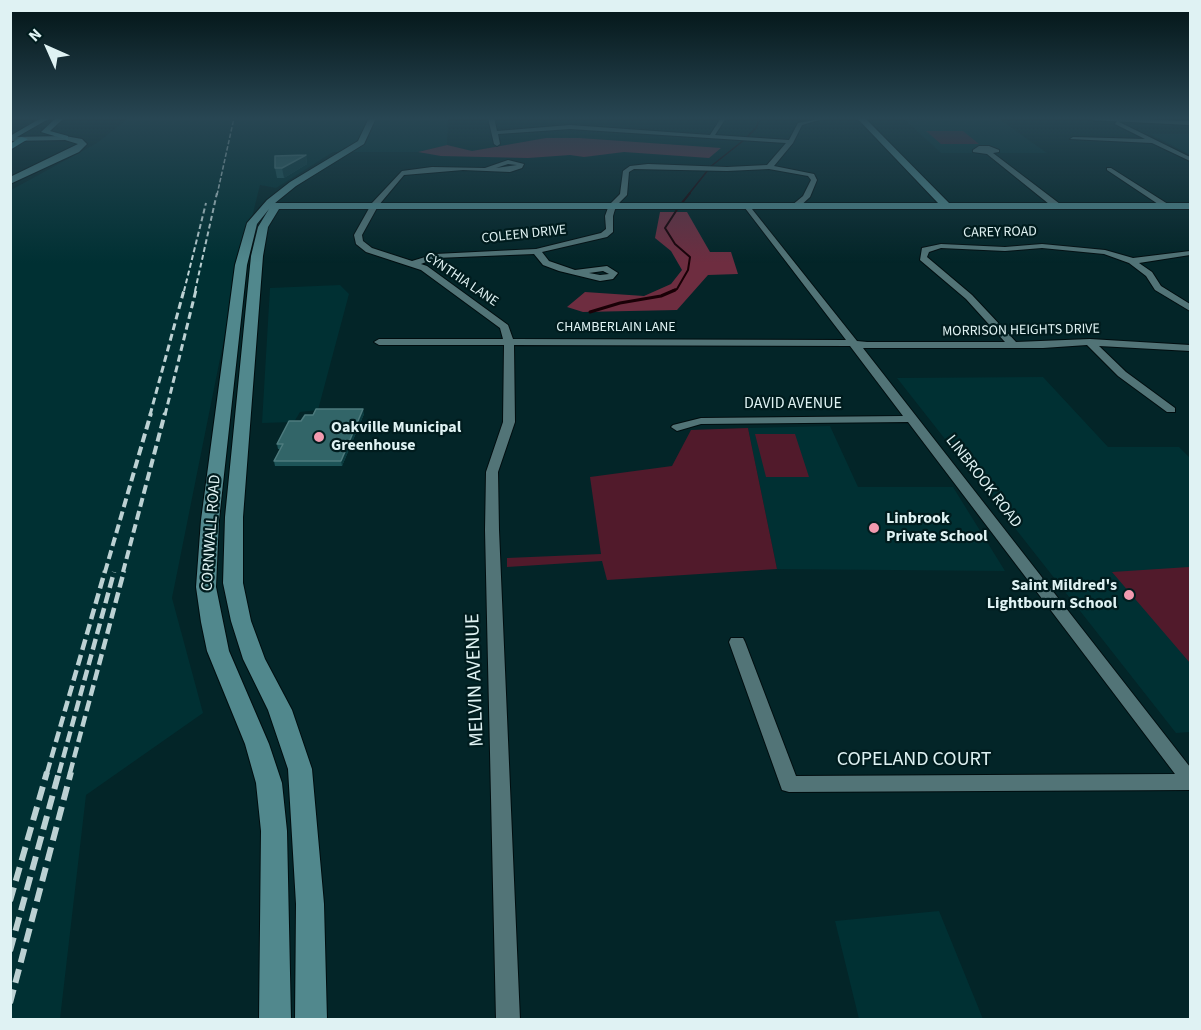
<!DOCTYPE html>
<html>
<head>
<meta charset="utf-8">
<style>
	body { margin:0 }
	#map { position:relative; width:1201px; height:1030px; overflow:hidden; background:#032528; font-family:"Source Sans 3",sans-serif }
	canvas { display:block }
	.frame { position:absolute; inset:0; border:12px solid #dff2f3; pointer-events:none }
	.north { position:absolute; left:18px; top:18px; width:60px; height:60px; -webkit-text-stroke:4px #001c1e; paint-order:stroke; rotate:315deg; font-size:16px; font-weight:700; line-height:24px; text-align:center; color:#dff2f3 }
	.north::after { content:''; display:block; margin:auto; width:21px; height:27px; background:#dff2f3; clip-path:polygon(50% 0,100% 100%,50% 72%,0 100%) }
</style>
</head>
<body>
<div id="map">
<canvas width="1201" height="1030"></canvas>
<div class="frame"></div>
<div class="north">N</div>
</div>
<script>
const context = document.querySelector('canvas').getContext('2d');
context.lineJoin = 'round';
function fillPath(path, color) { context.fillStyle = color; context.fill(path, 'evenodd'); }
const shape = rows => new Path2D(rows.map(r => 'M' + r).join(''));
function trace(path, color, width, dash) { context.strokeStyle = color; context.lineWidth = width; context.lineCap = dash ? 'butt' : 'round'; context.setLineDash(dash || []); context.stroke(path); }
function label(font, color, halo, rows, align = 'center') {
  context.font = font + ' "Source Sans 3",sans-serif'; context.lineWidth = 4.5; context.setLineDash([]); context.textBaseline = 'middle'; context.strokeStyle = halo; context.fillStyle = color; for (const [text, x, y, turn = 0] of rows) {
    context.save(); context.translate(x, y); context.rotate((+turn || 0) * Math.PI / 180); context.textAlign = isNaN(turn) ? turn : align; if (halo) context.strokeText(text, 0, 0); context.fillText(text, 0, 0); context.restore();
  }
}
const built = shape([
	[128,118,448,118,447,145,418,152,333,152,276,188,260,185,234,289,172,598,203,713,86,795,60,1019,11,1020,11,190,97,143],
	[998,118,1047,153,941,153,905,120],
	[1150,134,1190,134,1190,154,1189,154],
	[340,285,349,294,318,410,300,412,294,422,262,423,270,288],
	[1043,377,1108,447,1179,447,1190,458,1190,732,1176,733,897,378],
	[830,426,858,487,953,487,1005,571,777,569,748,428],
	[939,911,983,1019,859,1019,835,921]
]);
const green = shape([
	[926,131,963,131,979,144,941,144],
	[748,428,777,569,607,580,602,561,507,567,507,558,601,554,590,477,672,466,691,430],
	[755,434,795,434,809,477,766,477],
	[1189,567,1190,568,1190,663,1112,572]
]);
const forest = shape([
	[546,138,579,138,721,148,709,158,624,152,584,157,570,155,528,158,441,156,418,152,447,145,472,151],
	[660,212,687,212,710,252,731,252,738,274,708,275,677,310,583,312,567,307,585,292,644,296,671,284,682,270,671,251,655,238]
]);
const streamFar2 = shape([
	[746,138,756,128,760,118],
	[710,167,744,140],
	[688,195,708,170]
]);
const streamFar1 = shape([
	[681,204,690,193],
	[672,291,677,289,688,270,690,257,675,244,665,228,678,208]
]);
const stream = shape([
	[590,312,620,303,661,296,675,290]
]);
const street = shape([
	[488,118,494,118,497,131,570,125,710,135,721,118,726,118,715,135,789,140,798,123,825,118,802,125,793,143,774,166,814,174,817,180,810,197,798,208,791,206,803,196,811,180,808,176,769,169,727,171,634,169,629,172,627,195,616,206,613,216,613,232,607,237,542,252,549,261,575,270,607,266,618,273,613,279,600,281,559,271,543,265,534,254,436,258,421,264,427,266,508,325,513,339,846,340,745,208,744,206,748,204,857,341,867,342,1005,342,966,299,920,260,922,248,941,244,1005,247,1042,244,1105,250,1133,258,1190,251,1190,255,1139,263,1152,272,1161,286,1190,304,1190,311,1155,290,1146,276,1129,263,1104,254,1042,248,1005,251,941,248,929,252,927,257,972,295,1016,342,1090,339,1190,345,1190,351,1099,346,1126,372,1175,408,1175,412,1167,412,1118,376,1087,345,1043,348,863,348,1190,767,1190,790,789,792,782,790,729,642,731,638,743,638,745,642,796,776,1175,774,908,422,701,424,677,431,671,427,673,425,701,418,903,416,850,346,514,345,515,422,498,472,499,530,520,1020,496,1020,485,530,486,472,503,422,504,345,379,345,374,342,379,339,503,339,500,328,421,270,366,252,356,244,354,235,372,203,402,171,432,167,485,168,508,160,524,164,522,168,510,172,463,170,404,175,378,206,362,235,363,241,372,248,412,261,435,254,536,249,601,233,606,229,605,216,609,205,620,194,623,171,630,166,648,164,727,167,767,165,786,143,570,129,498,134,500,144,497,146,494,144,488,118],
	[508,164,517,165,496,168,508,164],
	[603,271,609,274,600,275,589,273,603,271],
	[1091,118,1190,121,1190,125,1093,120,1091,118],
	[1117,121,1190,157,1190,161,1152,143,1070,139,1073,137,1145,139,1115,124,1117,121],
	[979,146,989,146,999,150,999,152,993,153,1060,204,1060,208,1054,208,987,154,973,152,973,150,979,146],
	[1107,168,1111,168,1171,206,1164,208,1107,170,1107,168]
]);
const secondary = shape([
	[369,118,376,118,364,144,296,186,275,203,938,203,857,118,865,118,949,203,1190,203,1190,209,279,209,268,227,263,256,243,517,243,583,251,621,265,659,292,710,312,769,324,904,327,1020,295,1020,296,904,288,769,268,710,243,659,231,621,223,583,225,517,251,256,258,227,269,209,257,224,247,265,219,520,216,587,229,651,269,744,282,783,287,831,291,1020,259,1020,261,831,256,783,245,744,207,651,201,622,196,587,201,520,235,265,247,223,267,200,290,182,358,141,369,118],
	[65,136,82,139,87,144,79,152,10,184,10,177,78,144,65,140,10,141,10,137,65,136]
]);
const primary = shape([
	[41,118,50,118,10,141,10,136,41,118],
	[56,118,64,118,50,131,68,136,68,140,41,132,56,118]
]);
const highway = shape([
	[21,137,28,139,10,150,10,144,21,137]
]);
const railFar5 = shape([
	[217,195,234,118]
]);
const railFar4 = shape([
	[184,291,206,203],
	[195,291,217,193]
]);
const railFar3 = shape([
	[150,415,184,290],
	[165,415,196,290]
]);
const railFar2 = shape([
	[105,572,151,413],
	[123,572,165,413]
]);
const railFar1 = shape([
	[47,773,105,571],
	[59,773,114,572],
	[70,773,124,571]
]);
const rail = shape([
	[10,901,47,772],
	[10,951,59,772],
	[10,1003,71,772]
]);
const wall = shape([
	[306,155,307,164,284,178,277,178,275,168],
	[364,414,342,466,275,466,274,461,280,449,278,449,277,444,301,421,313,415]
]);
const shadedWall = shape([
	[306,155,307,164,284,178,282,168],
	[363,409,364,414,342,466,341,461]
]);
const building = shape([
	[306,155,282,168,275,168,275,156,306,155],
	[316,409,363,409,341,461,274,461,283,444,277,444,289,421,301,421,305,415,313,415,316,409]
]);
const markers = [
	[319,437,6,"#f29aaf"],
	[874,528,6,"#f29aaf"],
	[1129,595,6,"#f29aaf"]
];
const farStreetnames = [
	["CAREY ROAD",1000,233,-1],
	["COLEEN DRIVE",524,235,-6],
	["CYNTHIA LANE",461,280,34],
	["CHAMBERLAIN LANE",616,328],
	["MORRISON HEIGHTS DRIVE",1021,331,-1]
];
const streetNames = [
	["DAVID AVENUE",793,404],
	["LINBROOK ROAD",983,482,52],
	["CORNWALL ROAD",212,533,-86]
];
const poiNames = [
	["Oakville Municipal",331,428],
	["Greenhouse",331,446],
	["Linbrook",886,519],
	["Private School",886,537],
	["Saint Mildred's",1117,586,"right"],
	["Lightbourn School",1117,604,"right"]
];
const nearStreetnames = [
	["MELVIN AVENUE",476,680,-92],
	["COPELAND COURT",914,761]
];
fillPath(built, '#003033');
fillPath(green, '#511a2b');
fillPath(forest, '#6e2d40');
trace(streamFar2, '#190006', 1.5);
trace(streamFar1, '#190006', 2);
trace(stream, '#190006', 3);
trace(street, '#000d0f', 2);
trace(secondary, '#000d0f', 2);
trace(primary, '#000d0f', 2);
trace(highway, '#000d0f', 2);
fillPath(street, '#527477');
fillPath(secondary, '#51888d');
fillPath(primary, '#519ca2');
fillPath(highway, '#50b7bf');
trace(railFar5, '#bcd1d3', 1.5, [4.5, 2]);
trace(railFar4, '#bcd1d3', 2, [5, 3]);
trace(railFar3, '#bcd1d3', 3, [7, 4]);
trace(railFar2, '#bcd1d3', 4, [9, 4.5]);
trace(railFar1, '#bcd1d3', 4.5, [11, 5]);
trace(rail, '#bcd1d3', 6, [14, 7]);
fillPath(wall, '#1d5458');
fillPath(shadedWall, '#0a3a3e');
fillPath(building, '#326568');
trace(building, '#4d7b7e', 1.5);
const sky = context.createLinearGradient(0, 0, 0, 263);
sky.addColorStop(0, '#021416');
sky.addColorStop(0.45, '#284653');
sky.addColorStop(1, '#28465300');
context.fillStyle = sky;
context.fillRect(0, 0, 1201, 263);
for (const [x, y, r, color] of markers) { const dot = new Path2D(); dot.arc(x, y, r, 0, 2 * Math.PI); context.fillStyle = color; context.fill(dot); trace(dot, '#001c1e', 2); }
label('14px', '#dff2f3', '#001c1e', farStreetnames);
label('16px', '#dff2f3', '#001c1e', streetNames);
label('bold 16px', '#dff2f3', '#001c1e', poiNames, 'left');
label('20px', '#dff2f3', '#001c1e', nearStreetnames);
</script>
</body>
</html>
